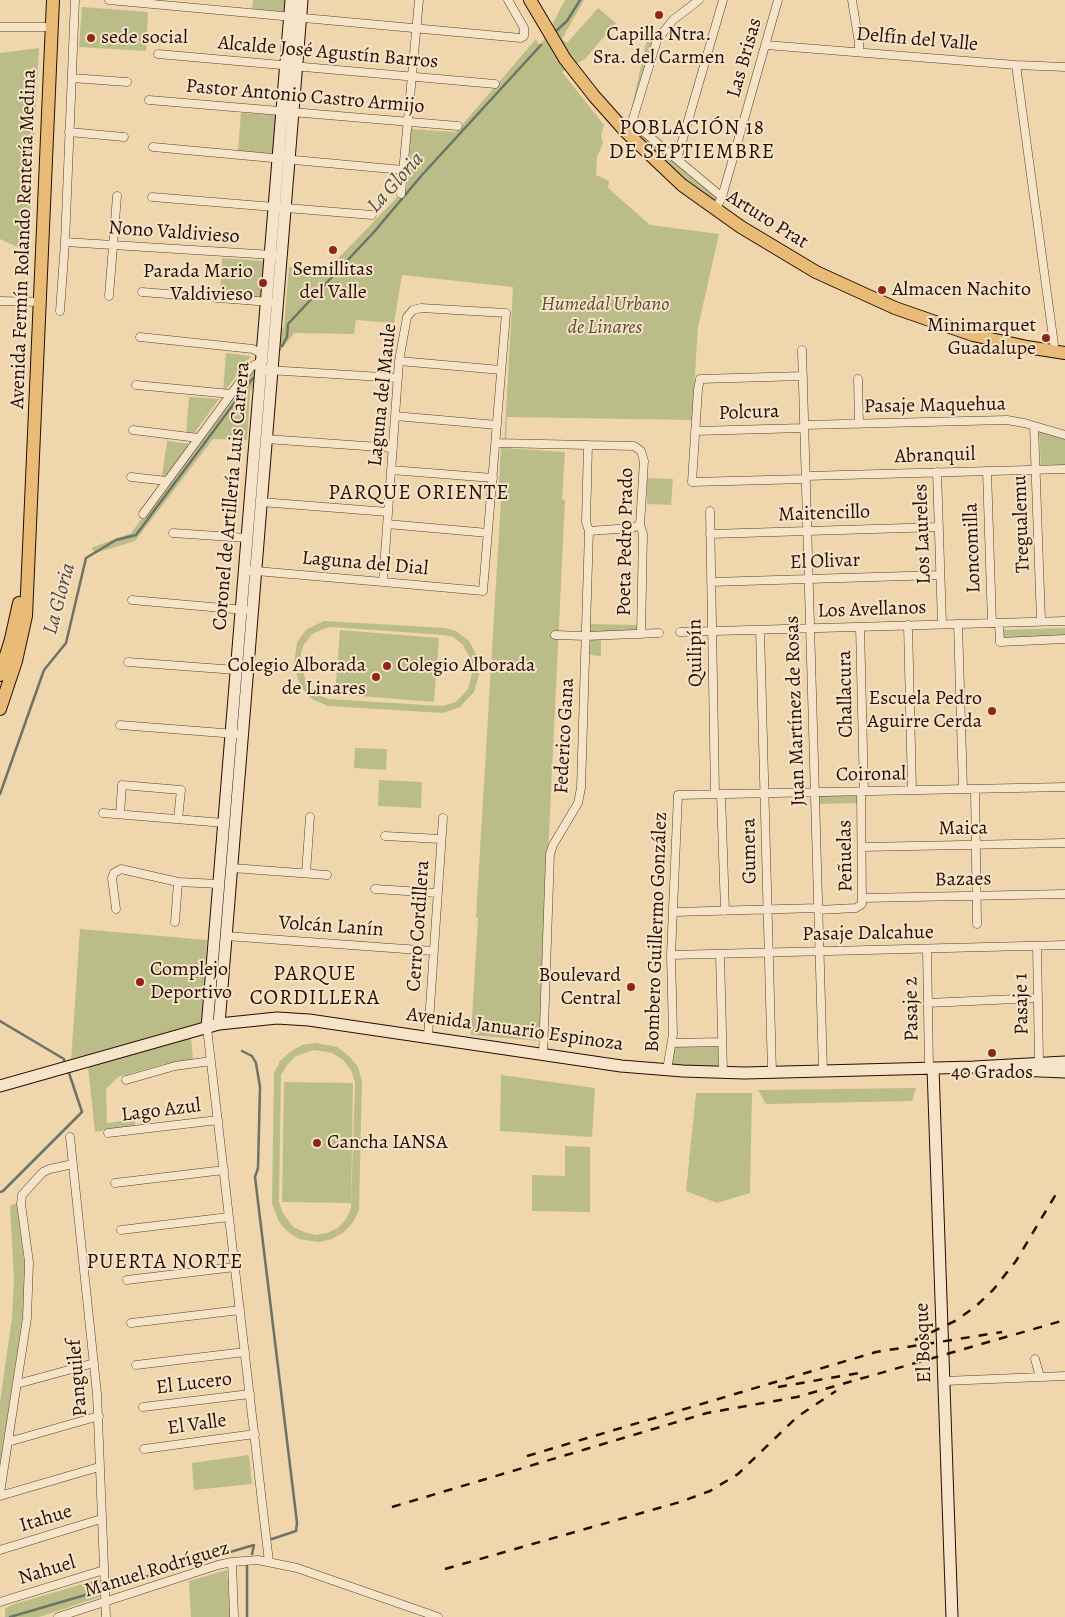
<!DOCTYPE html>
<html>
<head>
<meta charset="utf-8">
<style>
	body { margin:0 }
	canvas { display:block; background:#efd6ad }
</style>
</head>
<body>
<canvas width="1065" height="1617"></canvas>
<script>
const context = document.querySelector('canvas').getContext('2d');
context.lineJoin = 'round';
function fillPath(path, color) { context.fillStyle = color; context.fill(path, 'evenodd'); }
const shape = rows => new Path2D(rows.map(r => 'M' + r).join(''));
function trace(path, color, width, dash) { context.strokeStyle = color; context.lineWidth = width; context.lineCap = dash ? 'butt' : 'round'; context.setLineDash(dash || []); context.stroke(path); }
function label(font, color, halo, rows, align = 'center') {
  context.font = font + ' Alegreya,serif'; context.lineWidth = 4; context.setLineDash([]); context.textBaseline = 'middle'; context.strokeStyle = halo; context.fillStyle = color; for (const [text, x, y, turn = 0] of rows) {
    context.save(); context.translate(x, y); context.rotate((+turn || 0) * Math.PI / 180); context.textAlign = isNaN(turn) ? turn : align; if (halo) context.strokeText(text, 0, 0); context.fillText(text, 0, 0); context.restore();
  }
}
const green = shape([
	[253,0,285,0,284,12,252,9],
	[565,0,584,0,562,39,567,43,598,8,616,23,585,59,562,72,604,125,601,135,603,143,597,157,596,175,609,181,608,188,650,225,719,234,698,327,692,420,507,417,506,448,565,452,562,499,565,500,539,1041,471,1035,478,918,476,917,501,500,498,499,501,447,504,447,513,287,402,275,394,323,356,320,354,334,294,333,250,391,247,440,213,439,135,541,96,553,91,548,131,533,284,326,289,267,326,271,407,187,411,129,456,132,536,39,539,45,544,40],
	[82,7,148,12,146,51,79,47],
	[686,7,655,41,630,115,647,39],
	[39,48,28,252,0,239,0,53],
	[241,113,276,115,273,154,238,152],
	[632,127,718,197,715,201,665,163,630,129],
	[222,258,264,261,262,299,220,296],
	[226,353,251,356,225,391,223,391],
	[189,397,219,399,193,435,186,434],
	[1039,431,1065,439,1065,467,1041,468],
	[167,441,191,444,165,478,162,477],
	[647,478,673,479,671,505,647,504],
	[324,621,446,628,456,631,469,641,477,656,479,675,474,692,460,707,443,713,328,706,321,703,312,699,300,686,294,664,297,643,302,635,307,629],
	[331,627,445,635,453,637,463,645,470,658,472,674,468,689,456,702,442,706,329,699,323,697,316,693,306,682,301,664,301,653,303,646,312,634,326,628],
	[590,624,637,625,637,631,590,633],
	[1065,628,1065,637,1002,639,1002,630],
	[340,630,439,638,434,702,335,694],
	[590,640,601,640,601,656,590,655],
	[355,748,387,749,386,770,354,768],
	[379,780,422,782,421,808,378,806],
	[859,793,860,803,817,804,816,794],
	[80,929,207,940,201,1024,71,1061],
	[191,1037,193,1060,164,1064,118,1077,106,1089,107,1123,135,1119,135,1126,95,1132,88,1066],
	[316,1043,337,1047,349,1056,358,1067,362,1081,359,1210,353,1222,344,1232,332,1239,319,1242,299,1239,288,1232,279,1222,272,1204,274,1073,280,1061,290,1052,302,1045],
	[314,1050,332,1053,343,1060,351,1070,355,1082,351,1208,346,1219,338,1228,327,1233,315,1235,304,1232,293,1227,283,1213,279,1202,281,1075,287,1065,296,1056],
	[720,1044,719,1070,669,1067,674,1045],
	[501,1075,595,1088,592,1137,500,1131],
	[284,1082,353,1083,351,1203,282,1202],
	[916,1088,912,1101,766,1104,758,1090],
	[696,1093,752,1093,750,1193,717,1203,686,1191],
	[565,1146,590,1147,590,1212,532,1211,532,1175,565,1176],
	[17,1203,25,1268,24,1307,0,1465,0,1402,12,1317,14,1279,10,1206],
	[249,1455,252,1484,194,1490,192,1463],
	[227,1570,230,1617,191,1617,189,1581],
	[100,1579,101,1596,97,1598,39,1617,5,1617,5,1609,11,1605]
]);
const stream = shape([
	[555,32,567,21,580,0],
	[282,346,287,337,288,324,374,232,422,175,541,45],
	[0,794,44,670,66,643,86,558,116,540,136,535,253,378],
	[0,1021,64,1059,64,1061],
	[242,1051,252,1056,256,1063,260,1087,258,1168,255,1177,297,1523,296,1531,272,1539],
	[0,1192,3,1191,82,1112,69,1073],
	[247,1566,247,1617],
	[111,1587,254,1545,252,1554],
	[10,1617,99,1591]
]);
const street = shape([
	[109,0,521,38,524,36,524,28,508,0],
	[699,0,673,20,657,40,632,122,722,197],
	[852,0,859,43,859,52],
	[0,27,52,27],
	[766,45,1016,65,1065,67],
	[158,54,495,84],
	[1016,65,1055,352],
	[72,78,127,82],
	[149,100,458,126],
	[69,132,124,137],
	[153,147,403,170],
	[677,159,723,0],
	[401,194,419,0],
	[152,197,372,215],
	[715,210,722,197,778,0],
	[65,242,273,255],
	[142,292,270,302],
	[109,296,117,196],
	[0,301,40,302],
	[60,311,65,242,75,0],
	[140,337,253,349,262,354],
	[802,350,823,1071],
	[399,361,501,370],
	[268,370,398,378],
	[803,376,700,379,698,389,692,482,806,479],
	[858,379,859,424],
	[136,385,231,394],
	[395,416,497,425],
	[804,425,1007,420,1024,423,1065,435],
	[1034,426,1041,621],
	[133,430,198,438],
	[695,431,804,428],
	[266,439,393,448],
	[496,443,634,446,641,451,644,461,640,525,643,534,641,634],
	[391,470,493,478],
	[987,471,992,623],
	[937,472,942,624],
	[806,476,1065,469],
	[131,477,167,481],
	[261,502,388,512],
	[710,511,715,794],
	[143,514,251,367,262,361],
	[387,524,488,533],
	[589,531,632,528,640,525],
	[173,533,247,538],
	[710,534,939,527],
	[251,571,256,571,383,582,483,591,506,313,421,308,413,310,407,317,399,361,383,582],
	[711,582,940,575],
	[132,600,245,610],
	[999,623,1000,642,1065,639],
	[958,624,963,789],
	[908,625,912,790],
	[860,627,864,791],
	[760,630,772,1072],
	[680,632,1065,621],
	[555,635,586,636,659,633],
	[128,662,236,670],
	[120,725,236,734],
	[975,789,977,924],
	[721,794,725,911],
	[103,813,224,823],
	[120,814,122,785,181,790,178,819],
	[385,836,440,839],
	[862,847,1065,843],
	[232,868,327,875],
	[306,873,310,817],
	[375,889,437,893],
	[863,898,1065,894],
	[116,909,112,878,114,873,121,869,178,882,219,884],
	[818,910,856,908,862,904,861,791],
	[674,912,818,908],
	[175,922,178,882],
	[226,936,433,951],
	[1037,946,1039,1062],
	[927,949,929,1068],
	[720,954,723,1072],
	[671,955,1065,945],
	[928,1003,1038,998],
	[207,1028,269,1562],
	[428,1036,443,818],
	[672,1043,722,1042],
	[543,1055,550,854,553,845,578,803,581,788,589,531,586,522,588,445],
	[667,1070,673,1034,671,955,678,795,1065,787],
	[126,1080,175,1066,211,1061],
	[108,1133,218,1120],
	[70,1137,97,1394,106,1617],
	[115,1183,224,1170],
	[121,1230,229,1217],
	[127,1280,235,1267],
	[131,1323,240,1310],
	[1035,1359,1040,1377],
	[136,1365,245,1352],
	[944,1381,1065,1376],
	[17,1384,94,1363],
	[143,1407,250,1394],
	[8,1442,99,1416],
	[144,1449,255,1434],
	[0,1493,27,1318,29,1262,21,1204,22,1195,43,1172,50,1169,73,1164],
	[0,1496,99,1467],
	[0,1550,101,1519],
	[232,1562,234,1617],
	[0,1602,104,1570],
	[58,1617,218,1565,232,1562,258,1560,297,1568,438,1617]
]);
const secondary = shape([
	[219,1024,302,0],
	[207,1028,291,0],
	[933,1068,952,1617],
	[1017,1070,1065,1072],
	[0,1086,219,1024,277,1018,309,1020,621,1066,683,1071,744,1073,823,1071,974,1067,1065,1062]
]);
const primary = shape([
	[530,0,565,59,594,96,626,132,682,185,741,227,816,272,895,308,973,335,1027,347,1065,353],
	[0,675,11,639,19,603],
	[0,709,16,661,26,616,53,0]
]);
const rail = shape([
	[915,1340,955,1321,975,1307,993,1290,1016,1261,1056,1194],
	[778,1387,859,1373],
	[527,1456,876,1352,1002,1332],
	[392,1507,707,1413,797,1397,1065,1320],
	[445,1569,680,1502,710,1491,738,1474,797,1417,836,1391]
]);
const markers = [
	[659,15,5,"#8f2418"],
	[91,38,5,"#8f2418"],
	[333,250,5,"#8f2418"],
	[263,283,5,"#8f2418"],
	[882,290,5,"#8f2418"],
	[1046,338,5,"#8f2418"],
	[387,666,5,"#8f2418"],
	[376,677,5,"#8f2418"],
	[992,711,5,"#8f2418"],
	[140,982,5,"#8f2418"],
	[631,987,5,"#8f2418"],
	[992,1053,5,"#8f2418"],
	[317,1143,5,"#8f2418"]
];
const poiNames = [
	["Capilla Ntra.",659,35,"center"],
	["Sra. del Carmen",659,58,"center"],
	["sede social",101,38],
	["Semillitas",333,270,"center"],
	["del Valle",333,293,"center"],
	["Parada Mario",253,272,"right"],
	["Valdivieso",253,295,"right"],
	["Almacen Nachito",892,290],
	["Minimarquet",1036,326,"right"],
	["Guadalupe",1036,349,"right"],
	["Colegio Alborada",366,666,"right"],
	["de Linares",366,689,"right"],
	["Colegio Alborada",397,666],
	["Escuela Pedro",982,699,"right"],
	["Aguirre Cerda",982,722,"right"],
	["Complejo",150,970],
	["Deportivo",150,993],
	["Boulevard",621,976,"right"],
	["Central",621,999,"right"],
	["40 Grados",992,1073,"center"],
	["Cancha IANSA",327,1143]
];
const streetNames = [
	["Delfín del Valle",917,40,5],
	["Alcalde José Agustín Barros",328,53,5],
	["Las Brisas",745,58,-74],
	["Pastor Antonio Castro Armijo",305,97,5],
	["Arturo Prat",767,220,32],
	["Nono Valdivieso",174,233,4],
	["Avenida Fermín Rolando Rentería Medina",24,239,-88],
	["Laguna del Maule",383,395,-84],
	["Pasaje Maquehua",935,406,-1],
	["Polcura",749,413,-2],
	["Abranquil",935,456,-2],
	["Coronel de Artillería Luis Carrera",232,496,-85],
	["Maitencillo",824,514,-2],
	["Tregualemu",1022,524,-92],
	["Los Laureles",923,534,-92],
	["Poeta Pedro Prado",626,542,-89],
	["Loncomilla",973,548,-92],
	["El Olivar",825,562,-2],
	["Laguna del Dial",365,564,5],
	["Los Avellanos",872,610,-2],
	["Quilipín",696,653,-91],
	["Challacura",846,694,-91],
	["Juan Martínez de Rosas",796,711,-92],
	["Federico Gana",565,736,-87],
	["Coironal",871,775,-1],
	["Maica",963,829,-1],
	["Gumera",750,851,-91],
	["Peñuelas",846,856,-91],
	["Bazaes",963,880,-1],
	["Cerro Cordillera",419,926,-86],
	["Volcán Lanín",331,927,4],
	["Bombero Guillermo González",657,932,-88],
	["Pasaje Dalcahue",868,934,-1],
	["Pasaje 1",1022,1004,-91],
	["Pasaje 2",912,1009,-91],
	["Avenida Januario Espinoza",515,1030,8],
	["Lago Azul",161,1111,-7],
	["El Bosque",924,1343,-92],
	["Panguilef",78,1378,-95],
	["El Lucero",194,1384,-7],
	["El Valle",197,1425,-8],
	["Itahue",46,1519,-17],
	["Manuel Rodríguez",157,1570,-17],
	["Nahuel",47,1571,-17]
];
const parkNames = [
	["Humedal Urbano",605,305],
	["de Linares",605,328]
];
const neighbourhoodNames = [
	["POBLACIÓN 18",692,129],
	["DE SEPTIEMBRE",692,153],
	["PARQUE ORIENTE",419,494],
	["PARQUE",315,975],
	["CORDILLERA",315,999],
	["PUERTA NORTE",165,1263]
];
const waterNames = [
	["La Gloria",396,183,-48],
	["La Gloria",60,599,-75]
];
fillPath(green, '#bbbd89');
trace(stream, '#6d7467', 2.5);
trace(street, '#5a3f2b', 9);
trace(secondary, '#290d00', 13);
trace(primary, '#290d00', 14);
trace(street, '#f5e4ca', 8);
trace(secondary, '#f5e4ca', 11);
trace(primary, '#e8bb76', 12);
trace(rail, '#290d00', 2.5, [9, 9]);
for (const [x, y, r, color] of markers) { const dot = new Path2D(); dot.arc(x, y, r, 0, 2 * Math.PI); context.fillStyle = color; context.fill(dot); trace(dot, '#f5e4ca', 2); }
label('20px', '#290d00', '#f5e4ca', poiNames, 'left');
label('20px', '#290d00', '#f5e4ca', streetNames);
label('italic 20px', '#5c4b30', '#f5e4ca', parkNames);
context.letterSpacing = '1px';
label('21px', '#290d00', '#f5e4ca', neighbourhoodNames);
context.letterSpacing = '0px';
label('italic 21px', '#51493c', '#f5e4ca', waterNames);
</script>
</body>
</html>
